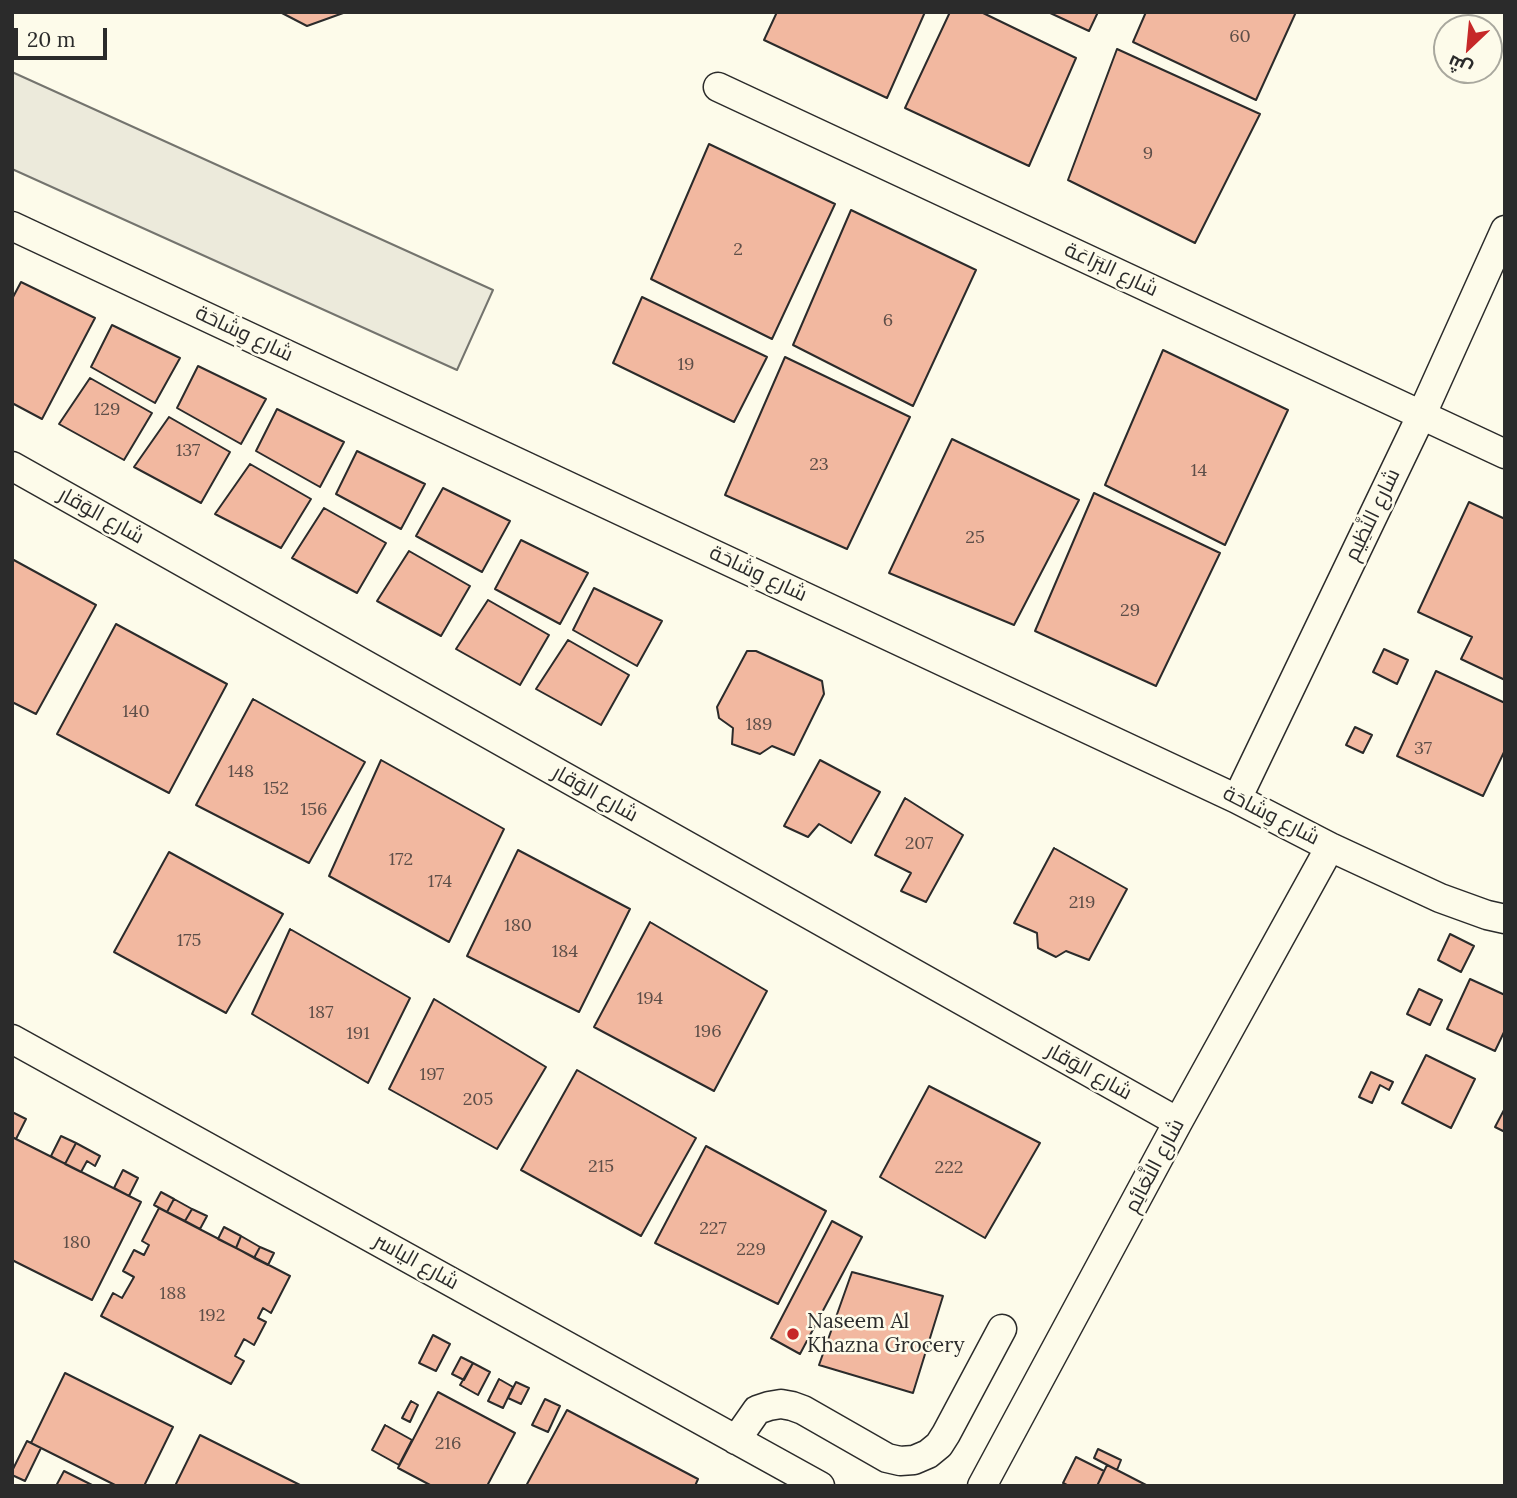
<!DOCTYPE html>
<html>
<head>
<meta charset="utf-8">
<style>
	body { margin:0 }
	#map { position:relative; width:1517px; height:1498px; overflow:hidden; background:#fdfbea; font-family:Lora,Cairo,serif }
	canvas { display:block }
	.frame { position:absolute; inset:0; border:14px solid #2b2b2b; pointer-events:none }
	.north { position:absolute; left:1433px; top:14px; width:70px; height:70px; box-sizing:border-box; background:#fdfbea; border:2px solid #a9a89e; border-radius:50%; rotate:206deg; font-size:19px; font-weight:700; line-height:28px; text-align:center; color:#2b2b2b }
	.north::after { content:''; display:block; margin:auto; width:24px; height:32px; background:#c62828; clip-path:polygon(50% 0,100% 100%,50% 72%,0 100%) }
	.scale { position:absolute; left:14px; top:28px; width:93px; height:32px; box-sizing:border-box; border:4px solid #2b2b2b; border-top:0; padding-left:9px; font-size:21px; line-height:24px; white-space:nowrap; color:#2b2b2b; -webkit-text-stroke:5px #fdfbea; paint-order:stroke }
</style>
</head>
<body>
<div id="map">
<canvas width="1517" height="1498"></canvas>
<div class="frame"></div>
<div class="north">ش</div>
<div class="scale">20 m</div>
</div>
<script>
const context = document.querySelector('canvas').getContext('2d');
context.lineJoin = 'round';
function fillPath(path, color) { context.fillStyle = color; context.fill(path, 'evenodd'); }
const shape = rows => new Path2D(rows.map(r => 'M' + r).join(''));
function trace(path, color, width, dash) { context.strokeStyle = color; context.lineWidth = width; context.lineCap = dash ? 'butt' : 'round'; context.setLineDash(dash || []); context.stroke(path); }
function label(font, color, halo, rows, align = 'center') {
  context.font = font + ' Lora,Cairo,serif'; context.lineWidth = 5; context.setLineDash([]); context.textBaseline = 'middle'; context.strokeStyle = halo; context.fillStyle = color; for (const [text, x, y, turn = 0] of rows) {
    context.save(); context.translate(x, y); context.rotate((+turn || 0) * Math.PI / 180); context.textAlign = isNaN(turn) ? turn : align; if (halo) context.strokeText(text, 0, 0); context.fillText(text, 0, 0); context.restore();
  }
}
const parking = shape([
	[12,72,493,290,457,370,12,169,12,72]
]);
const building = shape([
	[280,12,346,12,307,26,280,12],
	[777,12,925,12,887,98,764,40,777,12],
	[950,12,981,12,1076,58,1029,166,905,108,950,12],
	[1048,12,1098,12,1089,31,1048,12],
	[1146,12,1296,12,1256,100,1133,42,1146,12],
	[1117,49,1260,114,1195,243,1068,180,1117,49],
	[709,144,835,204,772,339,651,279,709,144],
	[851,210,976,270,913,406,793,345,851,210],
	[21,282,95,318,42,419,12,403,12,299,21,282],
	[642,297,767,357,734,422,613,363,642,297],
	[112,325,180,358,155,403,91,367,112,325],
	[1163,350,1288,410,1225,545,1105,485,1163,350],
	[785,357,910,417,847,549,725,495,785,357],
	[198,366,266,399,241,444,177,408,198,366],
	[90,378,152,413,124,460,59,424,90,378],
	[277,409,344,442,320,487,256,451,277,409],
	[169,417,230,452,201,503,134,467,169,417],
	[952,439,1079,500,1014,625,889,573,952,439],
	[357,451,425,484,401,529,336,494,357,451],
	[250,464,311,499,281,548,215,514,250,464],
	[443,488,510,521,482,572,416,536,443,488],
	[1094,493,1220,553,1156,686,1035,631,1094,493],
	[1469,502,1505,519,1505,680,1461,659,1472,637,1418,612,1469,502],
	[324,508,386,543,357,593,292,558,324,508],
	[521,540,588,573,560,624,495,589,521,540],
	[409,551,470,586,441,636,377,601,409,551],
	[12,559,96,605,36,714,12,702,12,559],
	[594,588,662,621,637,666,573,630,594,588],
	[488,600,549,635,520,685,456,649,488,600],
	[116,624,227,684,169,793,57,734,116,624],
	[568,640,629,675,601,725,536,689,568,640],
	[1384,649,1408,660,1397,684,1373,672,1384,649],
	[747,651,756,651,822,681,824,694,794,755,772,746,760,754,732,744,733,728,719,718,717,707,747,651],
	[1436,671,1505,703,1505,750,1483,796,1397,756,1436,671],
	[253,699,365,762,309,863,196,805,253,699],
	[1355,727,1372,735,1363,753,1346,745,1355,727],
	[381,760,504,829,449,942,329,876,381,760],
	[820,760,880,792,851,843,819,824,808,837,784,826,820,760],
	[905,798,963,835,926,902,901,891,911,873,875,855,905,798],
	[1054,848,1127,889,1089,960,1066,951,1056,957,1038,948,1037,933,1014,923,1054,848],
	[518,850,630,909,579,1012,467,956,518,850],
	[169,852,283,914,226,1013,114,952,169,852],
	[650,922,767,991,714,1091,594,1027,650,922],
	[290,929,410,998,368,1083,252,1014,290,929],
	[1450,934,1474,946,1461,972,1438,960,1450,934],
	[1470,979,1505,995,1505,1030,1495,1051,1447,1029,1470,979],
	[1419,989,1442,1000,1430,1025,1407,1014,1419,989],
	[434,999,546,1067,497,1149,389,1089,434,999],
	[1426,1055,1475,1079,1451,1128,1402,1103,1426,1055],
	[577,1070,696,1138,641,1236,521,1170,577,1070],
	[1371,1072,1393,1082,1389,1090,1380,1085,1372,1103,1359,1097,1371,1072],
	[929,1086,1040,1143,985,1238,880,1177,929,1086],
	[1505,1108,1505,1132,1495,1127,1505,1108],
	[12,1112,26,1119,16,1139,12,1137,12,1112],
	[61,1136,76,1143,65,1164,51,1156,61,1136],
	[12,1137,141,1202,92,1300,12,1260,12,1137],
	[76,1143,100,1156,95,1166,87,1161,81,1172,65,1164,76,1143],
	[706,1146,826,1211,778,1304,655,1243,706,1146],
	[123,1170,138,1178,129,1196,114,1188,123,1170],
	[161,1192,174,1199,167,1212,154,1205,161,1192],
	[174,1199,192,1209,185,1221,167,1212,174,1199],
	[159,1208,290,1276,271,1313,263,1308,258,1318,266,1322,254,1345,244,1339,235,1356,244,1361,231,1384,101,1316,113,1293,122,1298,134,1277,123,1271,134,1250,144,1255,149,1245,142,1241,159,1208],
	[192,1209,207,1216,200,1229,185,1221,192,1209],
	[832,1221,862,1237,800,1354,771,1338,832,1221],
	[224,1227,241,1236,236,1248,218,1239,224,1227],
	[241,1236,260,1247,254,1258,236,1248,241,1236],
	[260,1247,274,1253,268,1265,254,1258,260,1247],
	[852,1272,943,1296,913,1393,819,1365,852,1272],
	[433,1335,450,1344,436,1371,419,1363,433,1335],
	[461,1357,473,1363,464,1380,452,1374,461,1357],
	[473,1363,490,1372,478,1395,460,1385,473,1363],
	[65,1373,173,1427,144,1486,117,1486,31,1443,65,1373],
	[499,1379,513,1387,503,1408,488,1401,499,1379],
	[516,1382,529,1388,521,1404,508,1398,516,1382],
	[438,1392,515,1433,487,1486,432,1486,398,1468,438,1392],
	[545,1399,560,1406,548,1432,532,1425,545,1399],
	[411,1401,418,1405,410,1422,402,1418,411,1401],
	[567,1410,698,1479,695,1486,526,1486,567,1410],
	[385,1425,412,1440,399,1465,372,1450,385,1425],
	[200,1435,302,1486,175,1486,200,1435],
	[27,1441,41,1448,25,1481,12,1475,12,1471,27,1441],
	[1098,1449,1121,1460,1117,1470,1094,1458,1098,1449],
	[1076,1457,1104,1471,1097,1486,1069,1486,1063,1483,1076,1457],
	[1107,1465,1117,1470,1148,1486,1097,1486,1107,1465],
	[64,1471,94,1486,56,1486,64,1471]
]);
const street = shape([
	[718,87,1505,454],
	[12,226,1237,799,1330,847,1440,898,1487,915,1505,919],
	[12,466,1178,1122],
	[1237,799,1422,414,1505,230],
	[12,1039,820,1486],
	[736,1440,757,1410,769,1406,781,1404,792,1406,803,1410,887,1458,900,1461,914,1460,928,1454,939,1445,946,1434,1002,1329],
	[982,1486,1178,1122,1330,847]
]);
const markers = [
	[793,1334,7,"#c62828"]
];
const numberNames = [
	["60",1240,37],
	["9",1148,154],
	["2",738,250],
	["6",888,321],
	["19",686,365],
	["129",107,410],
	["137",188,451],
	["23",819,465],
	["14",1199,471],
	["25",975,538],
	["29",1130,611],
	["140",136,712],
	["189",759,725],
	["37",1423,749],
	["148",241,772],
	["152",276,789],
	["156",314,810],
	["207",919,844],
	["172",401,860],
	["174",440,882],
	["219",1082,903],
	["180",518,926],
	["175",189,941],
	["184",565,952],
	["194",650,999],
	["187",321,1013],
	["196",708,1032],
	["191",358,1034],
	["197",432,1075],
	["205",478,1100],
	["215",601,1167],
	["222",949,1168],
	["227",713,1229],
	["180",77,1243],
	["229",751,1250],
	["188",173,1294],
	["192",212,1316],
	["216",448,1444]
];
const streetNames = [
	["شارع البَرَاعَة",1111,270,25],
	["شارع وِشَاحَة",244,334,25],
	["شارع النَّظِيم",1373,515,-64],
	["شارع الوَقار",101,516,29],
	["شارع وِشَاحَة",758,574,25],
	["شارع الوَقار",595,794,29],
	["شارع وِشَاحَة",1271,816,27],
	["شارع الوَقار",1089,1072,29],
	["شارع النَّعَائِم",1155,1166,-62],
	["شارع الياسر",416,1262,29]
];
const poiNames = [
	["Naseem Al",807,1322],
	["Khazna Grocery",807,1346]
];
fillPath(parking, '#eceadb');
trace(parking, '#74746e', 2);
fillPath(building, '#f2b8a0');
trace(building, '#2b2b2b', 2);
trace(street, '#2b2b2b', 31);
trace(street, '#fdfbea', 28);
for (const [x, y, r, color] of markers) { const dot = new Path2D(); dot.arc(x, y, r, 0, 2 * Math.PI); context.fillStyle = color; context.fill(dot); trace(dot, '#fdfbea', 2.5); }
label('18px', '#5d4e48', null, numberNames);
label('21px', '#2b2b2b', '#fdfbea', streetNames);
label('21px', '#2b2b2b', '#fdfbea', poiNames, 'left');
</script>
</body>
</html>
